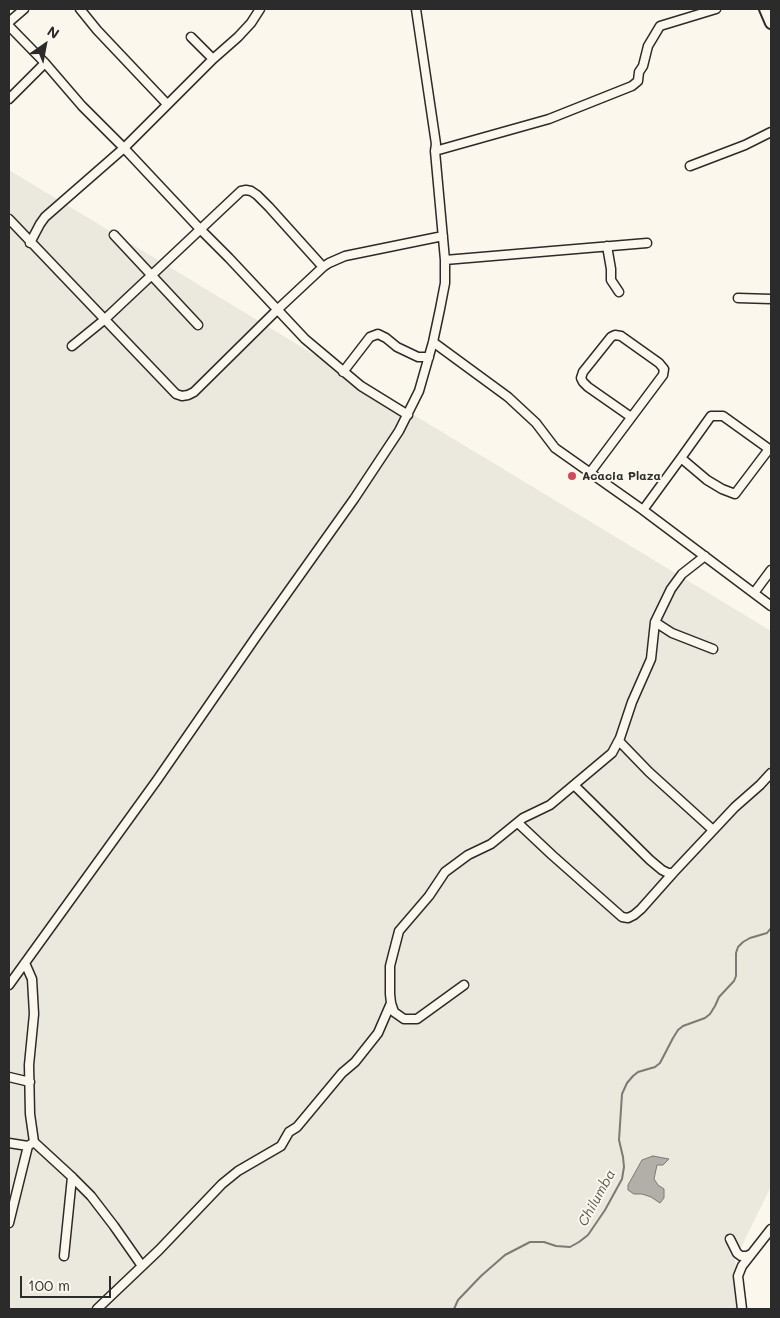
<!DOCTYPE html>
<html>
<head>
<meta charset="utf-8">
<style>
	body { margin:0 }
	#map { position:relative; width:780px; height:1318px; overflow:hidden; background:#fbf7ec; font-family:Mali,sans-serif }
	canvas { display:block }
	.frame { position:absolute; inset:0; border:10px solid #2b2b2b; pointer-events:none }
	.north { position:absolute; left:20px; top:20px; width:50px; height:50px; -webkit-text-stroke:4px #fbf7ec; paint-order:stroke; rotate:33deg; font-size:14px; font-weight:700; line-height:20px; text-align:center; color:#2b2b2b }
	.north::after { content:''; display:block; margin:auto; width:18px; height:22px; background:#2b2b2b; clip-path:polygon(50% 0,100% 100%,50% 72%,0 100%) }
	.scale { position:absolute; left:20px; top:1276px; width:91px; height:22px; box-sizing:border-box; border:2px solid #2b2b2b; border-top:0; padding-left:6px; font-size:15px; line-height:18px; white-space:nowrap; color:#2b2b2b; -webkit-text-stroke:4px #fbf7ec; paint-order:stroke }
</style>
</head>
<body>
<div id="map">
<canvas width="780" height="1318"></canvas>
<div class="frame"></div>
<div class="north">N</div>
<div class="scale">100 m</div>
</div>
<script>
const context = document.querySelector('canvas').getContext('2d');
context.lineJoin = 'round';
function fillPath(path, color) { context.fillStyle = color; context.fill(path, 'evenodd'); }
const shape = rows => new Path2D(rows.map(r => 'M' + r).join(''));
function trace(path, color, width, dash) { context.strokeStyle = color; context.lineWidth = width; context.lineCap = dash ? 'butt' : 'round'; context.setLineDash(dash || []); context.stroke(path); }
function label(font, color, halo, rows, align = 'center') {
  context.font = font + ' Mali,sans-serif'; context.lineWidth = 4; context.setLineDash([]); context.textBaseline = 'middle'; context.strokeStyle = halo; context.fillStyle = color; for (const [text, x, y, turn = 0] of rows) {
    context.save(); context.translate(x, y); context.rotate((+turn || 0) * Math.PI / 180); context.textAlign = isNaN(turn) ? turn : align; if (halo) context.strokeText(text, 0, 0); context.fillText(text, 0, 0); context.restore();
  }
}
const built = shape([
	[9,170,771,631,771,1186,735,1260,743,1309,9,1309]
]);
const water = shape([
	[653,1156,669,1159,663,1165,657,1165,654,1179,658,1185,664,1189,664,1198,660,1203,651,1197,642,1194,634,1194,628,1190,628,1185,642,1160,653,1156]
]);
const stream = shape([
	[454,1309,458,1300,481,1276,505,1255,530,1242,544,1242,556,1246,570,1247,579,1242,588,1235,605,1210,622,1179,624,1167,623,1157,619,1140,622,1094,627,1083,633,1076,638,1072,655,1067,660,1063,673,1038,678,1030,683,1026,705,1018,710,1014,715,1006,719,997,734,981,736,976,736,953,738,947,743,942,750,938,767,933,771,928]
]);
const minor = shape([
	[80,9,97,30,167,104],
	[9,22,24,9],
	[9,26,45,63,82,106,124,148,200,229,229,258,305,339,361,386,408,415],
	[191,37,213,59],
	[9,99,45,63],
	[435,151,549,119,632,86,638,81,639,72,643,66,648,46,660,26,716,9],
	[690,166,745,145,771,132],
	[9,219,176,394,182,396,188,395,194,392,277,310,323,267,329,263,345,256,443,236],
	[114,235,198,325],
	[30,243,40,224,45,217,124,148,213,59,238,37,251,23,260,9],
	[607,246,611,269,611,280,619,292],
	[445,260,647,243],
	[738,298,771,299],
	[433,342,508,397,536,423,555,448,643,510,771,606],
	[72,346,104,320,241,191,246,190,251,191,257,195,269,207,323,267],
	[343,372,370,337,378,334,386,338,397,347,418,357,429,357],
	[589,474,663,375,664,369,659,363,621,336,615,335,611,337,583,372,581,378,583,382,588,387,631,417],
	[643,510,681,458,711,416,723,416,769,449,735,494,722,489,707,480,681,458],
	[754,593,771,570],
	[655,622,672,633,713,649],
	[619,741,649,772,713,830],
	[574,785,650,860,662,870,668,873,673,873],
	[518,823,552,855,622,917,628,918,634,915,641,909,673,873,735,807,760,785,771,773],
	[25,963,32,979,34,1014,29,1065,30,1114,34,1142,71,1176,91,1196,114,1226,142,1266],
	[9,985,157,780,258,634,354,499,399,431,419,391,433,342,440,309,445,283,445,260,435,151,436,144,416,9],
	[464,985,417,1019,404,1019,394,1012,391,1003,390,994,390,966,399,931,429,896,445,872,468,855,491,844,523,818,550,805,612,753,620,738,632,702,651,659,655,622,671,589,682,574,705,556],
	[9,1077,30,1082],
	[9,1143,28,1146,31,1144],
	[9,1223,28,1146],
	[730,1239,737,1253,741,1256,747,1256,751,1254],
	[64,1256,72,1177],
	[97,1309,159,1250,222,1184,238,1171,281,1146,289,1132,297,1127,342,1073,355,1062,378,1033,391,1003],
	[742,1309,738,1276,742,1266,771,1229]
]);
const major = shape([
	[765,9,771,23]
]);
const markers = [
	[572,476,5,"#d1495b"]
];
const poiNames = [
	["Acacia Plaza",582,476]
];
const waterNames = [
	["Chilumba",597,1198,-61]
];
fillPath(built, '#ebe8de');
fillPath(water, '#b1afa7');
trace(water, '#7b7a75', 1);
trace(stream, '#7b7a75', 2);
trace(minor, '#2b2b2b', 11);
trace(major, '#2b2b2b', 14);
trace(minor, '#fbf7ec', 8);
trace(major, '#fbf7ec', 10);
for (const [x, y, r, color] of markers) { const dot = new Path2D(); dot.arc(x, y, r, 0, 2 * Math.PI); context.fillStyle = color; context.fill(dot); trace(dot, '#fbf7ec', 2); }
label('bold 12px', '#2b2b2b', '#fbf7ec', poiNames, 'left');
label('italic 14px', '#5a5956', '#fbf7ec', waterNames);
</script>
</body>
</html>
